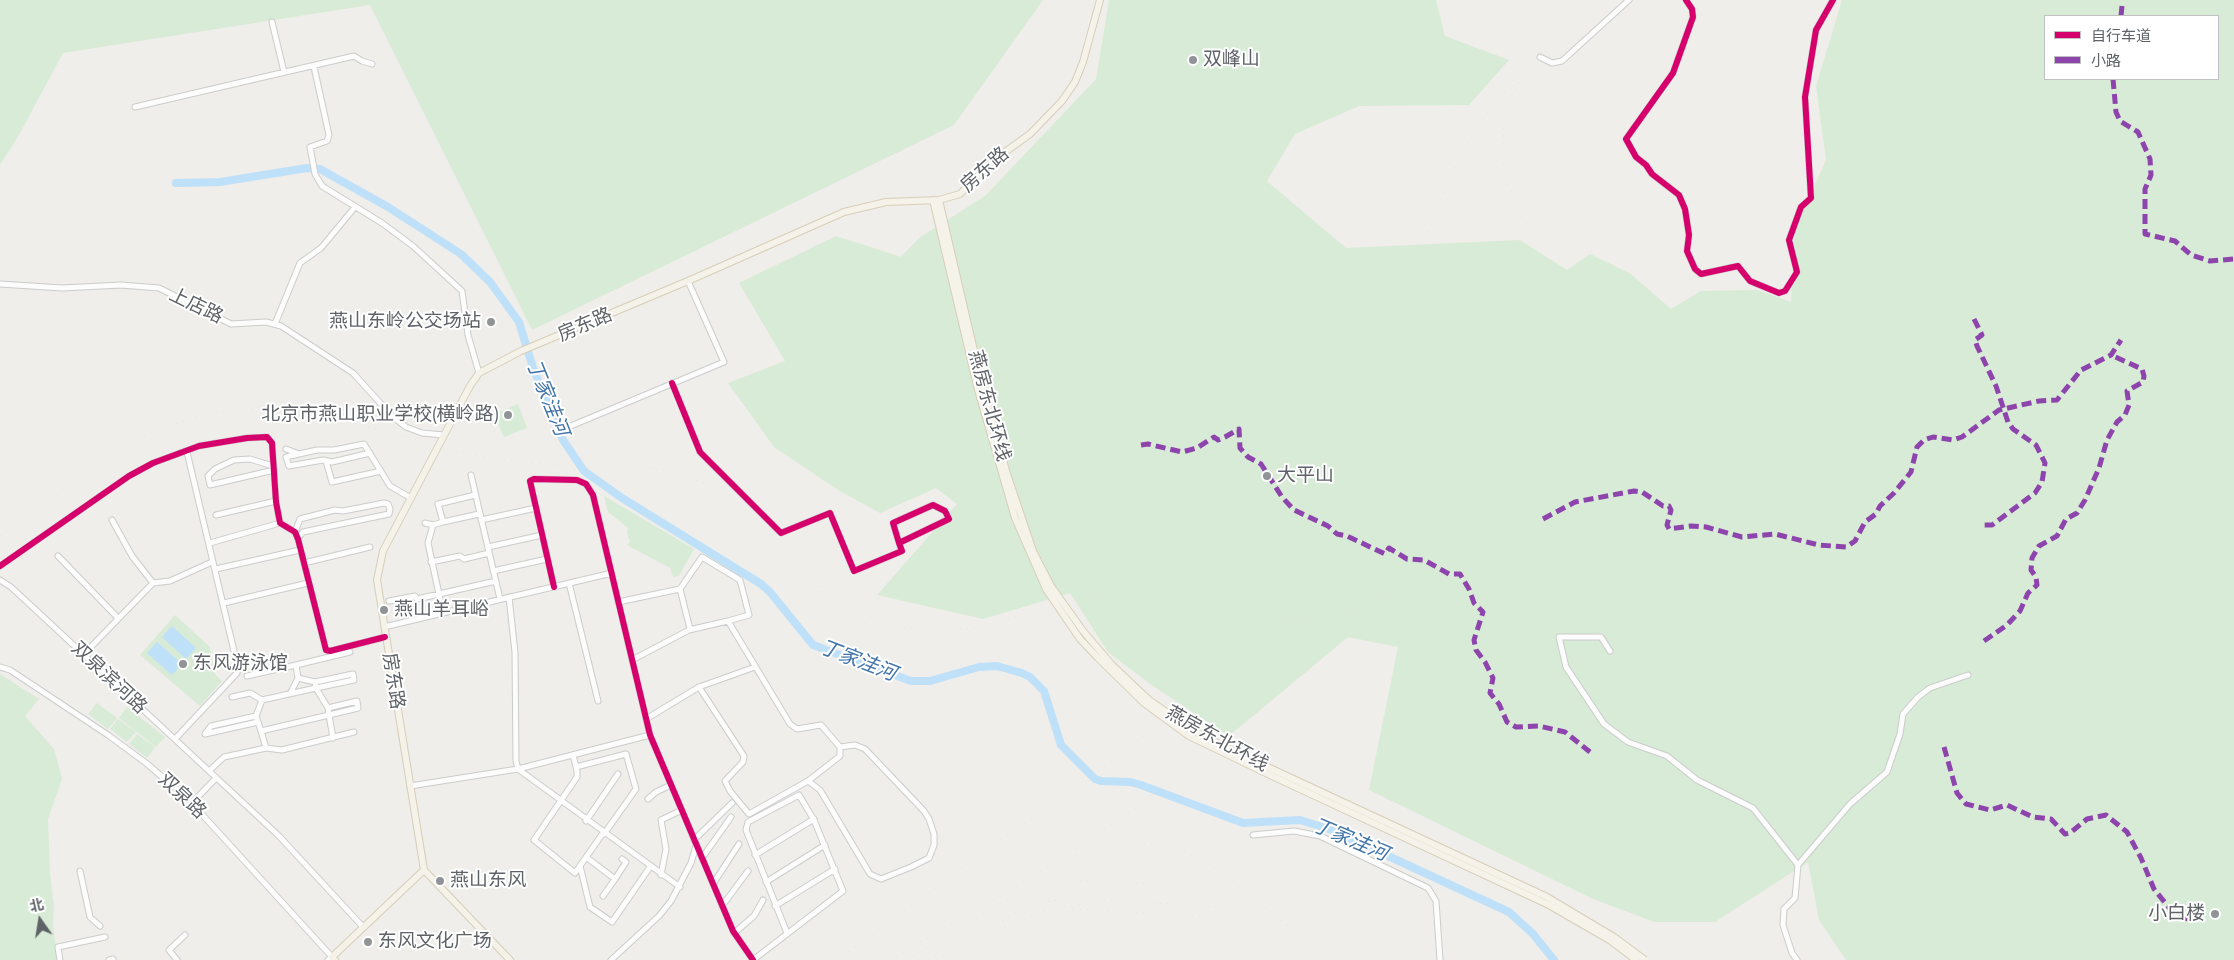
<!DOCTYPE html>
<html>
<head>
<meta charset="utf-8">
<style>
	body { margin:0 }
	#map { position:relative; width:2234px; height:960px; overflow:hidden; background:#efeeea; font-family:"PT Sans Narrow","Noto Sans SC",sans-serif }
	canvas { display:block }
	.legend { position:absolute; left:2044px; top:15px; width:175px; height:65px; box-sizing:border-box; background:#fff; border:1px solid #bfc1c3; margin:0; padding:6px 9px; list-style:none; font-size:15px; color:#5f6368 }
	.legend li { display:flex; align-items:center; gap:10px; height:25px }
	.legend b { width:25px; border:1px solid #bfc1c3 }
	.north { position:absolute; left:15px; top:895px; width:50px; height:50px; -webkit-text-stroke:4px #fff; paint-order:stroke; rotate:347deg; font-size:14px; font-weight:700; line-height:20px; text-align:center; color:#5f6368 }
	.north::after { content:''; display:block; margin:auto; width:18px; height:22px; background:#5f6368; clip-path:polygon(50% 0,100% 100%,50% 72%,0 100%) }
</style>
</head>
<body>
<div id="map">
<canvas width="2234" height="960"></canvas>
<ul class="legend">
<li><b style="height:6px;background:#d6006c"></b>自行车道</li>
<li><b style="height:6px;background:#8e44ad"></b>小路</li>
</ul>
<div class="north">北</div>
</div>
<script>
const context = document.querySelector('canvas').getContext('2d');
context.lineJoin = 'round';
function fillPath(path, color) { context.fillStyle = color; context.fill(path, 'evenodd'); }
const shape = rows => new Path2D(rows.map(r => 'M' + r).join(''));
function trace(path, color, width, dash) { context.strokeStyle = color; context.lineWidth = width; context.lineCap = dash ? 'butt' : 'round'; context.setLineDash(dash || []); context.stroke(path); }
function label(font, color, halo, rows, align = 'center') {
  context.font = font + ' "PT Sans Narrow","Noto Sans SC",sans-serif'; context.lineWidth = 4; context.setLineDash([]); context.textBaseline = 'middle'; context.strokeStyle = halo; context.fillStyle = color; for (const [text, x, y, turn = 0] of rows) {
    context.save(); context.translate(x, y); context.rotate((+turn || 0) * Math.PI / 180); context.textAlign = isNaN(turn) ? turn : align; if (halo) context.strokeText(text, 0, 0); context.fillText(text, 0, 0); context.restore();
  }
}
const green = shape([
	[0,0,1043,0,954,125,532,330,370,5,63,53,19,135,0,165],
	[1109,0,1436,0,1445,36,1509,60,1469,105,1359,106,1295,134,1267,181,1346,248,1520,240,1567,270,1590,254,1631,274,1671,309,1701,291,1757,290,1791,302,1795,229,1826,160,1816,86,1842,0,2234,0,2234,960,1846,960,1819,920,1808,862,1715,922,1654,922,1591,898,1369,790,1398,647,1348,637,1229,736,1153,686,1108,652,1070,593,983,619,877,595,957,504,936,488,880,513,838,490,774,447,728,383,785,361,739,283,836,236,901,257,919,238,985,196,1096,79],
	[2045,16,2218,16,2218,79,2045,79],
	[518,404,527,428,504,437,494,414],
	[604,496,694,549,679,576,673,577,670,568,627,545,630,542,627,532,628,528,608,512],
	[175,615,210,647,215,674,222,681,200,706,140,655],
	[0,674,39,699,25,716,54,749,62,779,48,819,50,872,54,907,53,924,57,960,0,960],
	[97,703,117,718,108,729,88,714],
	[127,707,165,737,156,747,119,718],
	[118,719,136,732,127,742,110,729],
	[137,734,155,747,147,758,129,744]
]);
const water = shape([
	[172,626,196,648,186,659,162,637],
	[157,642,182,664,172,675,147,653]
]);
const river = shape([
	[176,183,220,182,307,168,320,169,388,207,461,254,490,282,519,322,533,368,563,440,584,471,622,498,761,584,770,592,813,645,911,681,930,681,979,667,997,666,1022,673,1030,677,1044,691,1061,745,1095,779,1101,781,1130,782,1141,785,1243,823,1300,820,1332,830,1509,912,1533,934,1554,960]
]);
const minor = shape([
	[1686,0,1692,9,1693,17,1673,73,1626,139,1636,157,1646,165,1652,174,1679,195,1685,209,1689,235,1687,251,1695,269,1701,274,1738,266,1750,281,1779,293,1785,291,1797,272,1789,240,1801,207,1811,198,1805,97,1816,30,1833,0],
	[272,22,284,72],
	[1540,57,1552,63,1562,61,1629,0],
	[314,67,329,135,327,141,310,147,315,174,322,186,382,223,413,246,462,291,468,335,479,373],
	[135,107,354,56,362,61,372,64],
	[0,284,62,288,121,285,159,288,231,324,266,322,281,326,353,373,392,416,406,427,422,433,444,435],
	[275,324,300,263,321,248,355,207],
	[672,383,700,452,781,533,830,513,854,571,902,551,899,543,893,523,933,505,945,511,949,519,899,543],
	[566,428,724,362,688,281],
	[286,449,299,454,317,450,334,450,364,444,390,486,411,498],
	[299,454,286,457,289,466,323,460,332,462,370,453],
	[326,461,332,482,381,471],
	[273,466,250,459,234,460,215,469,208,476,210,485,274,470],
	[471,475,500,599],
	[216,515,276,501],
	[112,520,132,556,153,583,170,581,212,562],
	[481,520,536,508],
	[443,522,479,514],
	[425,523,433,525,428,543,443,613],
	[433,525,443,522,438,504,475,495],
	[295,532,300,519,335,510,343,511,384,503,388,504,390,509,389,514,303,532,298,538],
	[210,543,280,523],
	[488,547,542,535],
	[58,556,118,618],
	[431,562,460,556,464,559,489,553],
	[304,563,370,547],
	[0,566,129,476,153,463,199,446,247,438,267,437,272,443,276,502,280,523,295,532,298,539,326,650,330,651,385,637],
	[216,569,300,550],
	[493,571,547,559],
	[0,580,11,587,279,836,363,927],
	[569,583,598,701],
	[554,587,530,481,534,479,577,480,586,484,593,495,650,735,733,931,753,960],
	[680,589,690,629],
	[509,597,515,652,516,761,518,769,680,887],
	[389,601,415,596,417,599,496,581],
	[618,602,680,589,702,557,740,580,749,615,728,621],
	[224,603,308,583],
	[384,627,612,573],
	[1610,651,1601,637,1559,637,1566,667,1604,724,1628,742,1667,756,1697,780,1753,808,1798,865,1795,898,1784,909,1783,925,1792,953,1797,960],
	[84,654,153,583],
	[632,660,689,630,728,621,790,724,797,729,821,725,840,747,840,756,808,781,749,814,730,791,725,781,743,762,744,756,699,687],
	[296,665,350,652],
	[0,667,10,670,108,735,146,763,188,799,332,957,328,960],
	[247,676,296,665,298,678,290,694],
	[298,678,315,682],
	[232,697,250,693,262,700,256,716],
	[262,700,316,688,315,682,353,674,354,680,316,688,328,708],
	[646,719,699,687,755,667],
	[258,722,205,734,211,726,256,716,261,731],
	[175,739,237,673,238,668,187,452],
	[266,748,261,731,329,715,328,708,357,701,358,708,329,715,333,738],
	[573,755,577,771,577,777,534,840,575,873,603,833],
	[576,767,626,754,636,789,604,834],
	[209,771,224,757,266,748,282,750,354,732],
	[808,781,820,790,870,874,881,879,911,867,929,858,934,845,934,834,929,819,924,811,865,749,855,745,840,747],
	[410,786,518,769,650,735],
	[648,799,656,792,671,785],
	[192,803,216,778],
	[586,821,618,774],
	[1253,835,1294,831,1320,836,1428,888,1436,901,1440,960],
	[694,840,732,803],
	[755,855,814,819],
	[586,857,615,879,603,896],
	[702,858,731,817],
	[1798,865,1850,804,1887,772,1900,734,1903,714,1918,697,1930,688,1968,675],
	[580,866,590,907,612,922,650,867],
	[80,871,90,917,100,926],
	[661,875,666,849,661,820,682,810],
	[615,879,626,862,622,859],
	[766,882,825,845],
	[713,884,739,844],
	[722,906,748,871],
	[775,906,835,869],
	[734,933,754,916,763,900],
	[60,960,58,947,105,937],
	[109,960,113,959],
	[177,960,169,950,185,935],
	[611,960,659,916,671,901,691,863,696,846],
	[753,960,843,891,814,820,799,795,748,822,746,830,787,933]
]);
const major = shape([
	[933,200,978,390,1015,518,1046,589],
	[939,200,981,381,1007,474,1033,551,1051,586],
	[424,870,377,580,383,551,470,386,479,373,521,351,688,281,844,212,886,202,939,200,960,194,994,160,1030,134,1062,101,1075,82,1083,62,1100,0],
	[424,870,510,960],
	[335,960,332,957,424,870]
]);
const rail = shape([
	[1414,272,1438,204,1459,159,1484,117,1518,75],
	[621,465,665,470,706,484,719,493,821,591,855,611,891,624,911,628,951,630,982,627,1083,596,1101,593,1131,593,1271,617,1299,619,1340,615,1368,606,1392,596],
	[1472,520,1551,382,1560,362,1563,343,1564,323,1557,280,1517,207,1508,185,1503,161,1504,118,1511,97,1528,68,1595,0],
	[0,536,117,452,154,431,195,417,231,409,271,408,308,411,474,455,519,462,562,465],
	[1386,599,1402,590],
	[1076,856,1108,845,1133,842,1180,849,1214,867,1315,947,1327,960],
	[1073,909,1217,917],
	[1005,927,1052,908,1081,905],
	[838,960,1003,838,1073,790,1214,684,1261,644,1293,607],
	[890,960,1065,857,1137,807,1169,780,1309,644,1357,614],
	[908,960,933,943],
	[929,960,946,948,980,916,1010,898,1041,886,1081,880,1178,885],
	[937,960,1016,913,1050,901,1085,898,1217,907]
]);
const majorBridge = shape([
	[1051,586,1083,631,1112,665,1149,700,1194,731,1231,750,1547,897,1614,937,1645,960],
	[1046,589,1080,639,1098,658,1144,703,1189,736,1272,776,1547,904,1611,941,1636,960]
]);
const quiet = shape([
	[2121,16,2122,6],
	[2113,79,2116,112,2120,121,2138,132,2150,159,2151,175,2145,189,2145,234,2175,241,2191,255,2210,261,2234,259],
	[1974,319,1982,335,1975,340,1977,346,1996,386,2008,422,2013,429,2036,445,2045,463,2042,482,2035,493,1992,525,1980,525],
	[1141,445,1148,444,1182,452,1197,448,1214,437,1218,440,1225,437,1239,429,1240,448,1248,457,1261,464,1282,497,1294,510,1328,526,1337,534,1347,536,1385,554,1389,548,1407,559,1424,560,1449,574,1460,574,1469,589,1474,603,1483,612,1474,640,1476,650,1485,662,1493,678,1490,693,1499,704,1507,722,1516,727,1539,726,1565,732,1590,752],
	[1543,519,1575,502,1634,491,1642,492,1663,506,1669,506,1671,510,1667,525,1669,529,1691,526,1706,527,1742,537,1775,534,1819,545,1846,547,1855,541,1865,522,1876,514,1880,506,1894,493,1911,472,1917,447,1924,440,1933,437,1953,440,1962,437,1999,410,2039,401,2057,400,2081,370,2111,355,2121,340],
	[1984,641,2007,625,2020,611,2028,593,2037,585,2036,577,2031,570,2032,558,2039,546,2057,536,2066,519,2077,513,2085,500,2099,468,2107,440,2117,422,2125,415,2129,405,2127,391,2143,382,2144,376,2142,369,2111,355],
	[1944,747,1957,793,1966,804,1990,810,2007,805,2033,817,2051,819,2065,834,2070,833,2087,819,2106,815,2127,832,2141,858,2154,889,2171,910,2179,917,2193,920,2204,916]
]);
const cycleway = shape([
	[1686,0,1692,9,1693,17,1673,73,1626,139,1636,157,1646,165,1652,174,1679,195,1685,209,1689,235,1687,251,1695,269,1701,274,1738,266,1750,281,1779,293,1785,291,1797,272,1789,240,1801,207,1811,198,1805,97,1816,30,1833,0],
	[672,383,700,452,781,533,830,513,854,571,902,551,899,543,893,523,933,505,945,511,949,519,899,543],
	[0,566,129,476,153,463,199,446,247,438,267,437,272,443,276,502,280,523,295,532,298,539,326,650,330,651,385,637],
	[554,587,530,481,534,479,577,480,586,484,593,495,650,735,733,931,753,960]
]);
const markers = [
	[1193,60,5,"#919496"],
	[491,322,5,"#919496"],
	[508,415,5,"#919496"],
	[1267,476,5,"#919496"],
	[384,610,5,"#919496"],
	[183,664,5,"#919496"],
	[440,881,5,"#919496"],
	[2215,914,5,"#919496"],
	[368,942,5,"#919496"]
];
const poiNames = [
	["双峰山",1203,60],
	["燕山东岭公交场站",481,322,"right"],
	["北京市燕山职业学校(横岭路)",498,415,"right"],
	["大平山",1277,476],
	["燕山羊耳峪",394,610],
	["东风游泳馆",193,664],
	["燕山东风",450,881],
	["小白楼",2205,914,"right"],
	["东风文化广场",378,942]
];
const streetNames = [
	["房东路",985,170,-42],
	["上店路",196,306,26],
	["房东路",585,325,-23],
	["燕房东北环线",989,406,75],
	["双泉滨河路",109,678,43],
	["房东路",393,681,81],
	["燕房东北环线",1217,739,29],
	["双泉路",182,796,43]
];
const waterNames = [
	["丁家洼河",547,398,68],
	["丁家洼河",858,661,21],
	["丁家洼河",1350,840,23]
];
fillPath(green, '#d8ebd6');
fillPath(water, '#bfe0f9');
trace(river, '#bfe0f9', 8);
trace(minor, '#cbcccc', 7);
trace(major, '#d7ceb8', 8);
trace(minor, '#fdfcfc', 5);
trace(major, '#f4f2e9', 6);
trace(rail, '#e4e4e4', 1, [1, 6]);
trace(majorBridge, '#d7ceb8', 8, []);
trace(majorBridge, '#f4f2e9', 6);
trace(quiet, '#8e44ad', 5, [10, 5]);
trace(cycleway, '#d6006c', 6);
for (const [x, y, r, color] of markers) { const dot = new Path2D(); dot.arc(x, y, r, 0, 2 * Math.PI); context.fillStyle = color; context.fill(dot); trace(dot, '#fff', 2); }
label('19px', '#5f6368', '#fff', poiNames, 'left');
label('19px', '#5f6368', '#fff', streetNames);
label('italic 20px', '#4174aa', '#fff', waterNames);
</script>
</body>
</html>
